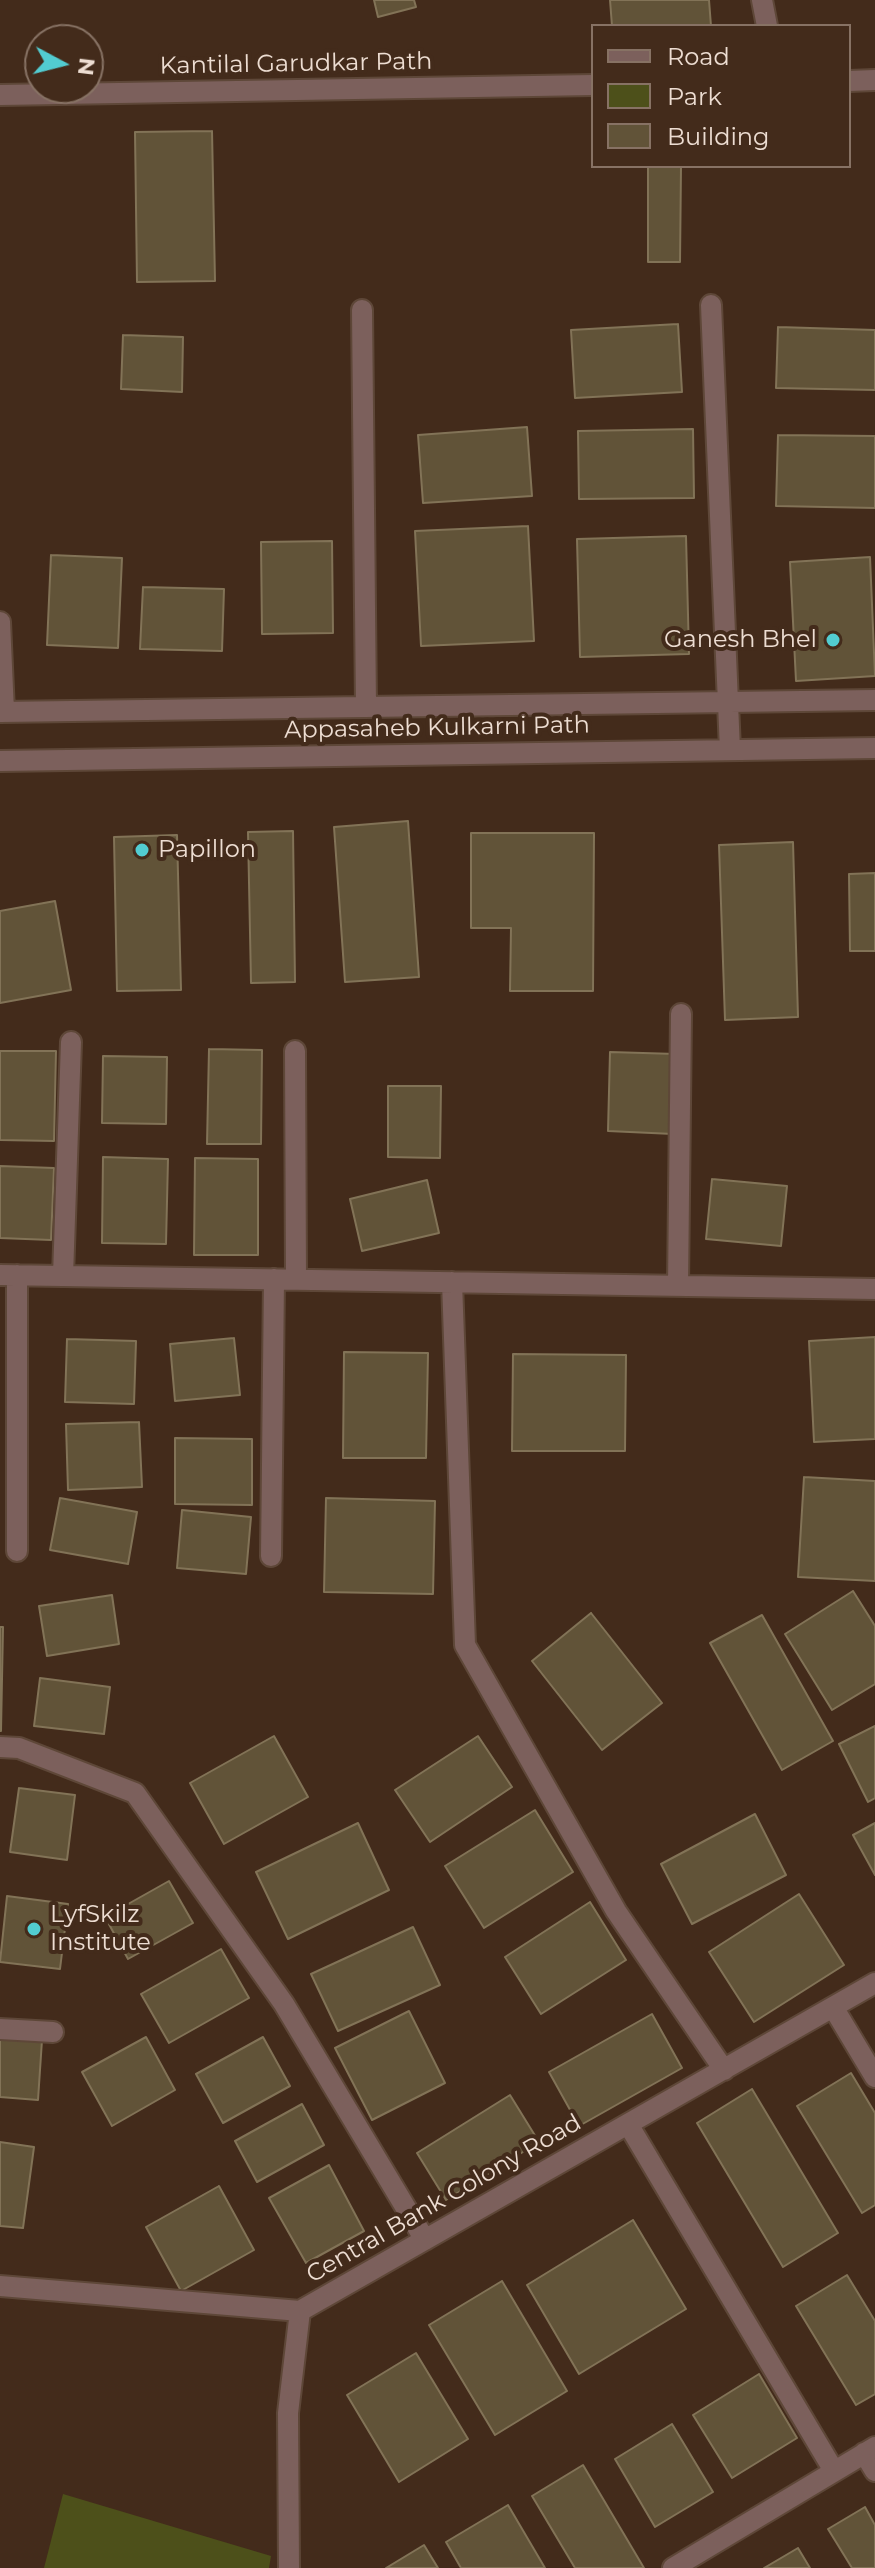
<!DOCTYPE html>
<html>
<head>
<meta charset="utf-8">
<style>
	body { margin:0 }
	#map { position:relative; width:875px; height:2568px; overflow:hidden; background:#432b1b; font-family:Montserrat,sans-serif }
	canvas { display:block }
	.legend { position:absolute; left:591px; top:24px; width:260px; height:144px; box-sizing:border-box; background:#432b1b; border:2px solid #877264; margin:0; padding:10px 14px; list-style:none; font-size:24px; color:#edddd2 }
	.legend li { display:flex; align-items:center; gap:16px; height:40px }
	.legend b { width:40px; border:2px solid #877264 }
	.north { position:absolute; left:24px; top:24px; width:80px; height:80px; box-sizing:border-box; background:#432b1b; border:2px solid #877264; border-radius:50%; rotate:97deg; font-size:22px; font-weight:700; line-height:32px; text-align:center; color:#edddd2 }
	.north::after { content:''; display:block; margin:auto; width:28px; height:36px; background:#52ccd1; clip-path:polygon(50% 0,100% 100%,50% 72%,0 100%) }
</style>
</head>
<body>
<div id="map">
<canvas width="875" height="2568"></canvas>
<ul class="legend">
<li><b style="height:10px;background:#7c605c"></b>Road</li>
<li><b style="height:22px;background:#4d501a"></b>Park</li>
<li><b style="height:22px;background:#615338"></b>Building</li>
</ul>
<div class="north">N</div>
</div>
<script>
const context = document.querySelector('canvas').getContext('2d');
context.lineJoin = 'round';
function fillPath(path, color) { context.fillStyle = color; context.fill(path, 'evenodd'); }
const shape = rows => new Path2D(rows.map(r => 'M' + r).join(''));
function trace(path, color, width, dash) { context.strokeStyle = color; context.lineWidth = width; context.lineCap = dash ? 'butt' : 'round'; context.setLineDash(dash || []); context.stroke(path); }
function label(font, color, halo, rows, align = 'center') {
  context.font = font + ' Montserrat,sans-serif'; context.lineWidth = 8; context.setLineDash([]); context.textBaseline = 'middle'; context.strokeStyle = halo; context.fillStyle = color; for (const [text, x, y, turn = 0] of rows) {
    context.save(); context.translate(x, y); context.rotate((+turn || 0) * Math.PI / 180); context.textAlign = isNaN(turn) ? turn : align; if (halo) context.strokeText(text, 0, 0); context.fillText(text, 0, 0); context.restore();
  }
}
const green = shape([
	[63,2494,271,2556,269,2568,44,2568]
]);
const building = shape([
	[374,0,414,0,416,7,378,17,374,0],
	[610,0,709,0,711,26,612,26,610,0],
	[212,131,215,281,137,282,135,132,212,131],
	[648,166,681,166,680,262,648,262,648,166],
	[678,324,682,392,575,398,571,330,678,324],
	[778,327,875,330,875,390,776,388,778,327],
	[123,335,183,337,182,392,121,389,123,335],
	[527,427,532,496,423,503,418,435,527,427],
	[693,429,694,498,579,499,578,431,693,429],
	[778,435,875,436,875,508,776,506,778,435],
	[528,526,534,641,421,646,415,531,528,526],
	[686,536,689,654,580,657,577,539,686,536],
	[332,541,333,633,262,634,261,542,332,541],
	[51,555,122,558,118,648,47,645,51,555],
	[870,557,875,676,796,681,790,562,870,557],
	[143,587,224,589,222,651,140,649,143,587],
	[408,821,419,977,345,982,334,827,408,821],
	[293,831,295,982,251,983,248,832,293,831],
	[471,833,594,833,593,991,510,991,511,928,471,928,471,833],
	[177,835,181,990,117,991,114,837,177,835],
	[793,842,798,1017,725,1020,719,845,793,842],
	[875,873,875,951,850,951,849,874,875,873],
	[55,901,71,990,0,1003,0,911,55,901],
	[209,1049,262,1050,261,1144,207,1144,209,1049],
	[0,1051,56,1051,54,1141,0,1140,0,1051],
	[610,1052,676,1054,673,1134,608,1131,610,1052],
	[103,1056,167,1057,166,1124,102,1123,103,1056],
	[388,1086,441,1086,440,1158,388,1157,388,1086],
	[103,1157,168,1159,166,1244,102,1243,103,1157],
	[195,1158,258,1159,258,1255,194,1255,195,1158],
	[0,1166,54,1168,51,1240,0,1238,0,1166],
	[712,1179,787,1186,781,1246,706,1239,712,1179],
	[427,1180,439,1233,362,1251,350,1199,427,1180],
	[875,1337,875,1439,814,1442,809,1341,875,1337],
	[234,1338,240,1395,175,1401,170,1344,234,1338],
	[67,1339,136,1341,134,1404,65,1402,67,1339],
	[344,1352,428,1353,426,1458,343,1458,344,1352],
	[513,1354,626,1355,625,1451,512,1451,513,1354],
	[139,1422,142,1487,68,1490,66,1424,139,1422],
	[175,1438,252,1439,252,1505,175,1504,175,1438],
	[804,1477,875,1481,875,1581,798,1577,804,1477],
	[60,1498,137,1512,128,1564,50,1550,60,1498],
	[326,1498,435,1501,433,1594,324,1592,326,1498],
	[182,1510,251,1517,246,1574,177,1568,182,1510],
	[853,1591,875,1626,875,1684,832,1710,785,1634,853,1591],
	[112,1595,119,1644,47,1656,39,1606,112,1595],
	[591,1613,662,1703,602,1750,532,1661,591,1613],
	[762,1615,833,1741,782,1770,710,1643,762,1615],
	[0,1627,3,1627,1,1731,0,1731,0,1627],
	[40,1678,110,1687,104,1734,34,1726,40,1678],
	[875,1726,875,1798,868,1802,839,1744,875,1726],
	[274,1736,308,1797,224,1844,190,1783,274,1736],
	[478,1736,512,1787,430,1842,395,1790,478,1736],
	[19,1788,75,1795,67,1860,10,1852,19,1788],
	[535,1810,573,1872,484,1928,445,1866,535,1810],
	[755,1814,786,1875,692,1924,661,1864,755,1814],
	[358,1823,389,1890,288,1939,256,1872,358,1823],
	[875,1823,875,1875,853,1835,875,1823],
	[169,1881,193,1923,128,1959,105,1917,169,1881],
	[799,1894,844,1965,754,2022,709,1952,799,1894],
	[7,1896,68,1904,60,1969,0,1962,7,1896],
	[590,1902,626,1960,541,2014,505,1957,590,1902],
	[413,1927,440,1985,338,2031,311,1974,413,1927],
	[221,1949,249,1998,169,2043,141,1994,221,1949],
	[409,2011,445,2083,372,2120,335,2048,409,2011],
	[652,2014,682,2068,579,2126,549,2072,652,2014],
	[0,2037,42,2040,38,2100,0,2097,0,2037],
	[146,2037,175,2090,112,2126,82,2072,146,2037],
	[263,2037,290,2086,223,2123,196,2074,263,2037],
	[851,2073,875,2113,875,2205,862,2213,797,2106,851,2073],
	[752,2089,838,2233,783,2267,697,2123,752,2089],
	[510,2095,539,2142,446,2200,417,2153,510,2095],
	[302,2104,324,2145,257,2182,235,2141,302,2104],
	[0,2142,34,2147,23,2228,0,2226,0,2142],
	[329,2165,364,2231,306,2263,269,2198,329,2165],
	[219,2186,254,2250,181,2291,146,2227,219,2186],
	[633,2220,686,2309,579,2374,527,2285,633,2220],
	[847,2275,875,2321,875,2394,856,2405,796,2306,847,2275],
	[502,2281,567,2391,495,2435,429,2325,502,2281],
	[416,2353,468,2439,399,2482,347,2395,416,2353],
	[759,2374,797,2438,732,2478,693,2415,759,2374],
	[672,2424,713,2492,655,2527,615,2459,672,2424],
	[583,2465,644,2568,575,2568,532,2496,583,2465],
	[508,2505,545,2568,461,2568,446,2542,508,2505],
	[865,2507,875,2525,875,2568,852,2568,828,2529,865,2507],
	[424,2545,438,2568,386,2568,424,2545],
	[798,2548,810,2568,764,2568,798,2548]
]);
const minor = shape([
	[762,0,767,26],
	[849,81,875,80],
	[0,95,593,85],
	[711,305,730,750],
	[362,310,366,707],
	[0,622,4,712],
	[0,712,875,700],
	[0,761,875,748],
	[295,1051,296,1279],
	[0,1275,875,1289],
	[17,1275,17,1551],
	[63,1276,71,1042],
	[452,1282,465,1645,616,1911,724,2070],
	[678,1286,681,1014],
	[271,1556,274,1279],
	[0,1747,19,1748,135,1793,284,2004,425,2240],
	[833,2007,875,2077],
	[0,2029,53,2032],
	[628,2124,834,2471],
	[0,2286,300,2311],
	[864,2453,875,2471],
	[289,2568,288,2413,300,2311,875,1983],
	[673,2568,875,2447]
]);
const markers = [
	[833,640,8,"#52ccd1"],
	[142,850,8,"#52ccd1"],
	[34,1929,8,"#52ccd1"]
];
const streetNames = [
	["Kantilal Garudkar Path",296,64,-1],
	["Appasaheb Kulkarni Path",437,728,-1],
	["Central Bank Colony Road",444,2199,-30]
];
const poiNames = [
	["Ganesh Bhel",817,640,"right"],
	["Papillon",158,850],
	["LyfSkilz",50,1915],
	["Institute",50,1943]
];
fillPath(green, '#4d501a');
fillPath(building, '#615338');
trace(building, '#827357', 2);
trace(minor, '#5e4738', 24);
trace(minor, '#7c605c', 20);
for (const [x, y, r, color] of markers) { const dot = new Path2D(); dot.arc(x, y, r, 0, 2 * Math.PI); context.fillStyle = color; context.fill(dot); trace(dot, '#432b1b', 3); }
label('24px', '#edddd2', '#432b1b', streetNames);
label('24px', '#edddd2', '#432b1b', poiNames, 'left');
</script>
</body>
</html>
